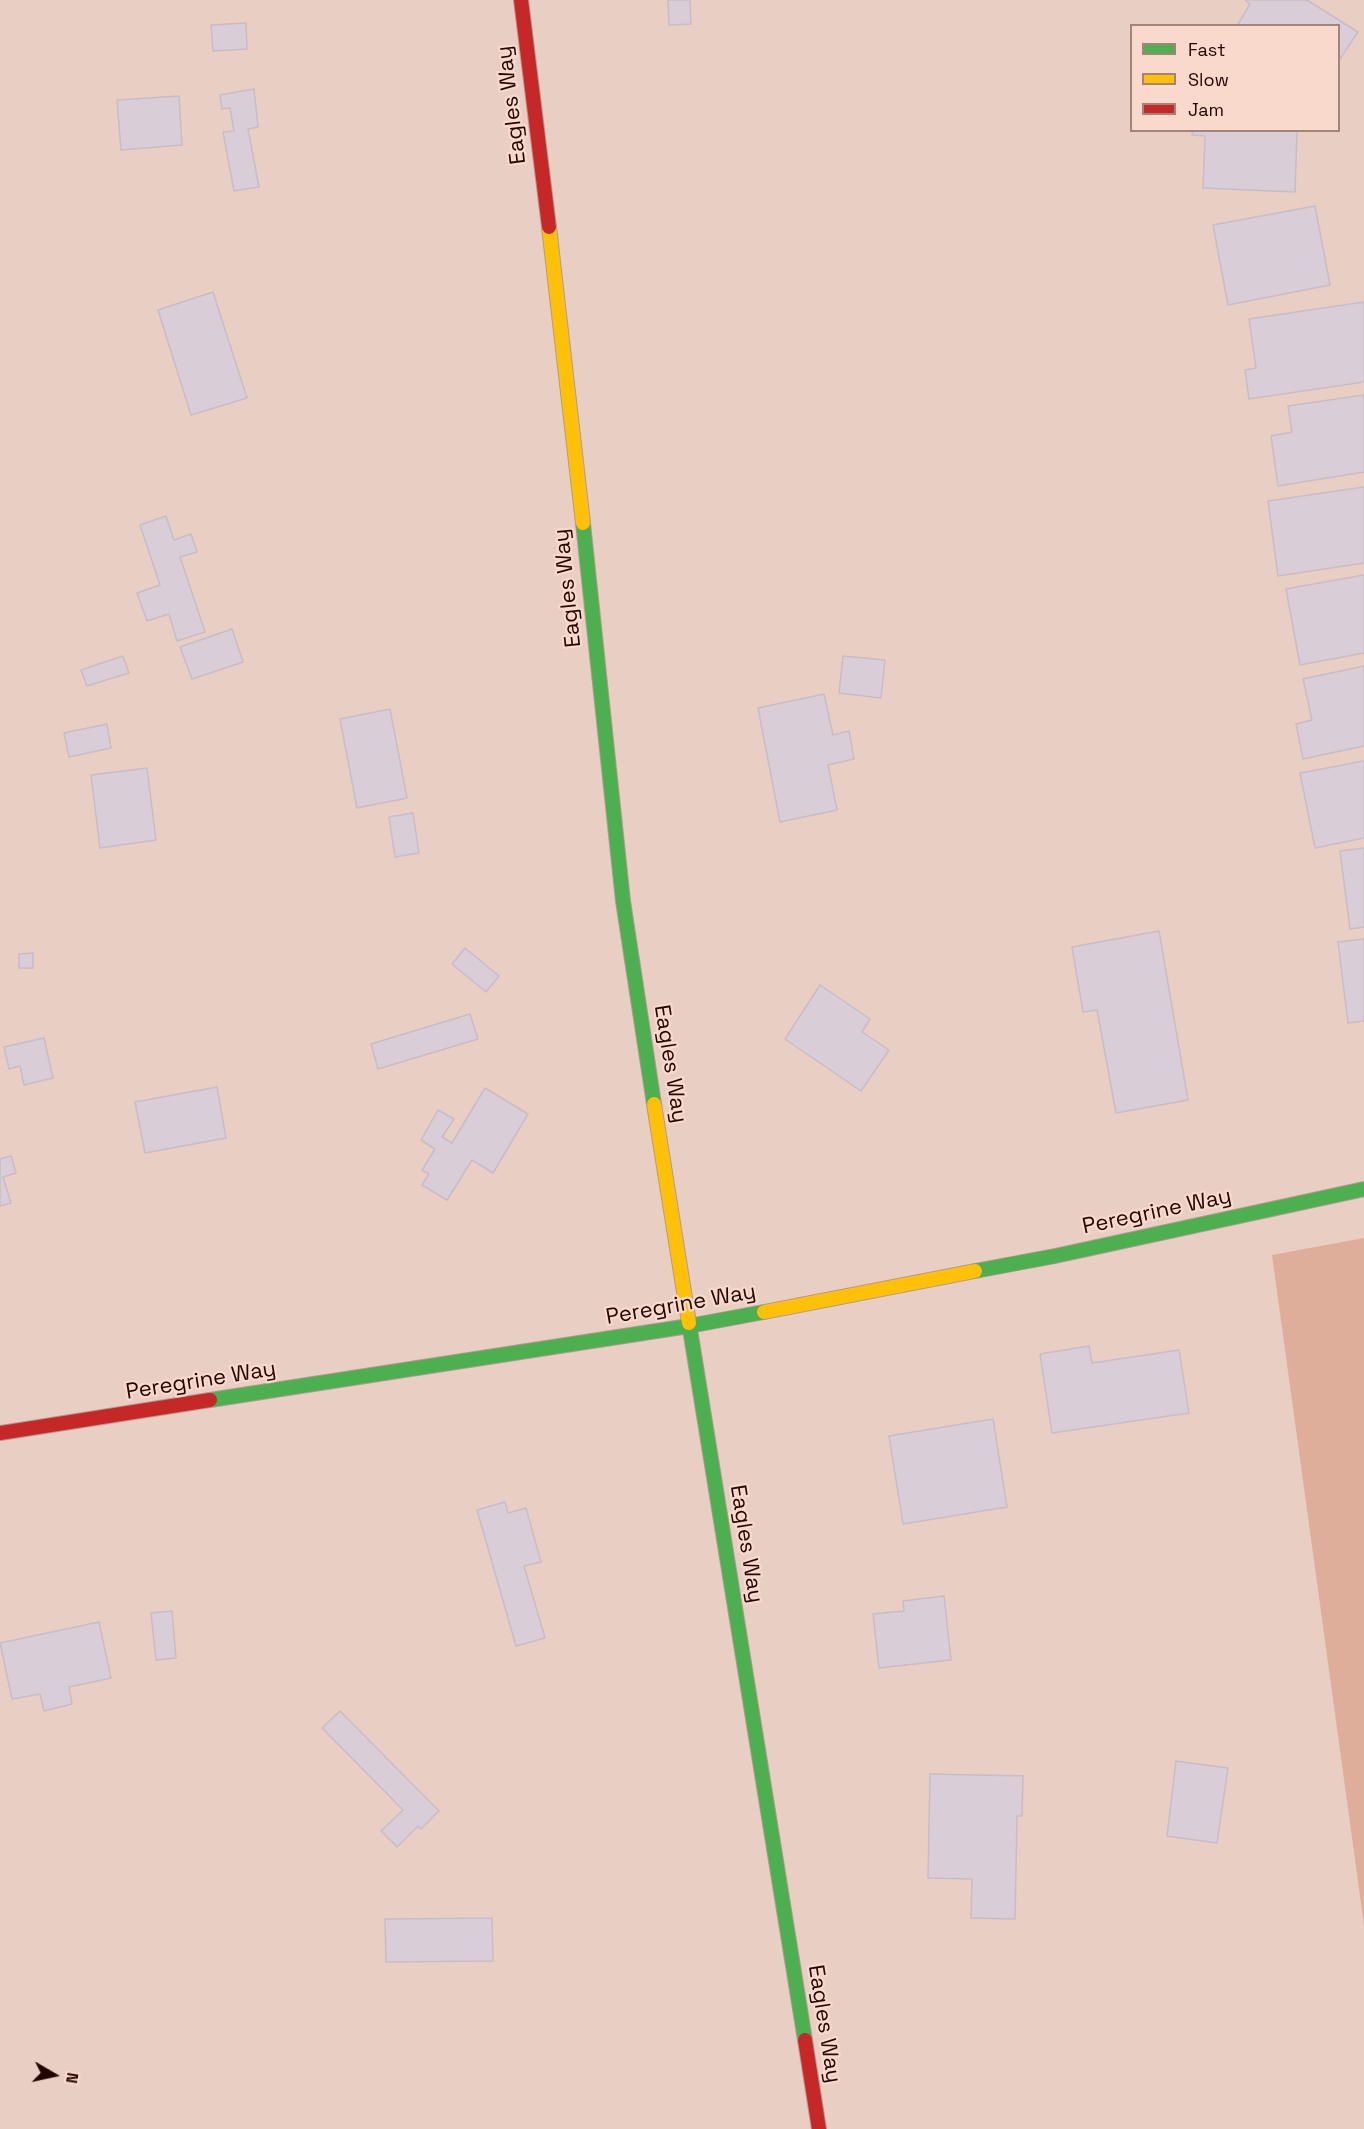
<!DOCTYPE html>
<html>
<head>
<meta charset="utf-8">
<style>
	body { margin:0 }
	#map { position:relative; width:1364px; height:2129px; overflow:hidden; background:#e9cec4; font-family:"Space Grotesk",sans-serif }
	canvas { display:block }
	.legend { position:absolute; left:1130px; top:24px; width:210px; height:108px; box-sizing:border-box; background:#fad9cd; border:2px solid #a3847b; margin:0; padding:8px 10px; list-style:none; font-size:18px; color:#200500 }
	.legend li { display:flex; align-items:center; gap:12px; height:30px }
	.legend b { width:30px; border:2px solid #a3847b }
	.north { position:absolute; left:24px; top:2045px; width:60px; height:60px; -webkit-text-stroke:4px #fad9cd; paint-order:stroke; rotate:99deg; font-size:16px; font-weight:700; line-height:24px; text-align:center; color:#200500 }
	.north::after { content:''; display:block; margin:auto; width:21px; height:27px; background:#200500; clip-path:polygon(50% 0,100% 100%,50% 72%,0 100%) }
</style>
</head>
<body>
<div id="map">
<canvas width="1364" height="2129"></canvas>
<ul class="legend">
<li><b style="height:8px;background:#4caf50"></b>Fast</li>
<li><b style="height:8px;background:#ffc107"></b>Slow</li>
<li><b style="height:8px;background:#c62828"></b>Jam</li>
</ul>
<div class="north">N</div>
</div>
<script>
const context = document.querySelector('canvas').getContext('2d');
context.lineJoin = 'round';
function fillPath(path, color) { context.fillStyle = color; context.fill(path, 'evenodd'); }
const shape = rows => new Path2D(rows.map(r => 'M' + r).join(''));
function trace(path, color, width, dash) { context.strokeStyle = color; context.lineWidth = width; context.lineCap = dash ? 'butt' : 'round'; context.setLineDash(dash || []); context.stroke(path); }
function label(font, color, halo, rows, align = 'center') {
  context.font = font + ' "Space Grotesk",sans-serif'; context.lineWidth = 4.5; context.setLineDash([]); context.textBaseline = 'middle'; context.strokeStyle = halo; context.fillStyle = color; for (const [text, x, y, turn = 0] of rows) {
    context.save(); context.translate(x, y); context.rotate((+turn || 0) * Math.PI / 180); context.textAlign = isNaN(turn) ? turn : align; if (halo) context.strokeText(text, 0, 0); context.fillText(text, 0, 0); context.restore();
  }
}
const green = shape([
	[1364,1238,1364,1925,1272,1255]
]);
const building = shape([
	[668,0,690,0,691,24,669,25,668,0],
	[1245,0,1307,0,1358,32,1338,62,1338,26,1237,26,1250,4,1245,0],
	[246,23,247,49,213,51,211,25,246,23],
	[254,89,258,127,248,129,259,187,234,191,223,132,234,131,230,108,222,109,220,95,254,89],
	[179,96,182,145,121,150,117,100,179,96],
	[1193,130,1297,130,1295,192,1203,188,1205,136,1192,135,1193,130],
	[1315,206,1330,285,1228,305,1213,225,1315,206],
	[213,292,247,398,191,415,158,310,213,292],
	[1364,302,1364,382,1249,399,1245,370,1256,368,1249,319,1364,302],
	[1364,395,1364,472,1278,486,1271,436,1292,432,1288,406,1364,395],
	[1364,487,1364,563,1278,576,1268,501,1364,487],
	[166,516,174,540,191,534,197,552,180,557,205,632,177,641,169,614,147,621,137,593,160,585,140,525,166,516],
	[1364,575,1364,653,1300,665,1286,589,1364,575],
	[232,629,243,662,192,679,180,647,232,629],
	[123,656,129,673,87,686,81,670,123,656],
	[843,656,885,660,881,698,839,693,843,656],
	[1364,666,1364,746,1303,759,1296,724,1312,720,1303,679,1364,666],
	[824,694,833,735,849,731,854,759,828,765,837,810,780,822,758,708,824,694],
	[390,709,407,798,357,808,340,719,390,709],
	[107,724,111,748,69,757,64,733,107,724],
	[1364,761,1364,838,1315,848,1300,773,1364,761],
	[147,768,156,840,100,848,91,775,147,768],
	[413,813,419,853,395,857,389,817,413,813],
	[1364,848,1364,927,1350,929,1340,851,1364,848],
	[1159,931,1188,1100,1116,1113,1097,1010,1083,1012,1072,947,1159,931],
	[1364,939,1364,1021,1348,1023,1338,942,1364,939],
	[465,948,499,976,486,992,452,964,465,948],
	[33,953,33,968,19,968,19,954,33,953],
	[820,985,870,1019,862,1032,889,1050,861,1091,785,1039,820,985],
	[470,1014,478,1039,378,1069,371,1044,470,1014],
	[44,1038,53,1078,24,1085,20,1066,9,1069,4,1047,44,1038],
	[217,1087,226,1138,145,1153,135,1102,217,1087],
	[485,1088,528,1114,493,1173,472,1160,447,1200,422,1185,429,1174,422,1170,435,1149,421,1140,438,1110,454,1119,442,1137,452,1143,485,1088],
	[11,1156,16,1173,3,1177,11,1203,0,1206,0,1159,11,1156],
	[1089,1346,1092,1363,1179,1350,1189,1413,1052,1433,1040,1354,1089,1346],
	[993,1419,1007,1507,903,1524,889,1436,993,1419],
	[505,1502,508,1513,526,1508,541,1562,524,1566,545,1638,516,1646,477,1510,505,1502],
	[944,1596,951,1660,879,1668,873,1614,904,1611,903,1601,944,1596],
	[172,1611,176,1658,156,1660,151,1613,172,1611],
	[99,1622,111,1678,69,1687,72,1704,44,1711,40,1694,12,1699,0,1643,99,1622],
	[340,1711,439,1811,421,1829,418,1826,397,1847,381,1831,403,1810,322,1728,340,1711],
	[1176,1761,1228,1768,1217,1843,1167,1836,1176,1761],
	[930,1774,1023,1776,1022,1816,1017,1816,1015,1919,971,1918,972,1879,928,1878,930,1774],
	[492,1918,493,1961,386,1962,385,1919,492,1918]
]);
const fast = shape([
	[583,523,623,901,654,1104],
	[975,1271,1055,1256,1364,1189],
	[689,1323,805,2040],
	[210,1400,689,1326,764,1312]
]);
const slow = shape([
	[549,227,583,523],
	[654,1104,689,1323],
	[764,1312,975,1271]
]);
const jam = shape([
	[521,0,549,227],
	[0,1433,210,1400],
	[805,2040,819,2129]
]);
const streetNames = [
	["Eagles Way",512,105,-97],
	["Eagles Way",568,588,-96],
	["Eagles Way",670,1064,81],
	["Peregrine Way",1157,1212,-12],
	["Peregrine Way",681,1305,-10],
	["Peregrine Way",201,1381,-9],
	["Eagles Way",746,1544,81],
	["Eagles Way",824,2024,81]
];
fillPath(green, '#deae9b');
fillPath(building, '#d9cdd7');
trace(building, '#c8bcc5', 1.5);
trace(fast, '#b49a90', 16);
trace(slow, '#b49a90', 16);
trace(jam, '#b49a90', 16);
trace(fast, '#4caf50', 14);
trace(slow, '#ffc107', 14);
trace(jam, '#c62828', 14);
label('22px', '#200500', '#fad9cd', streetNames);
</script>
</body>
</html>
